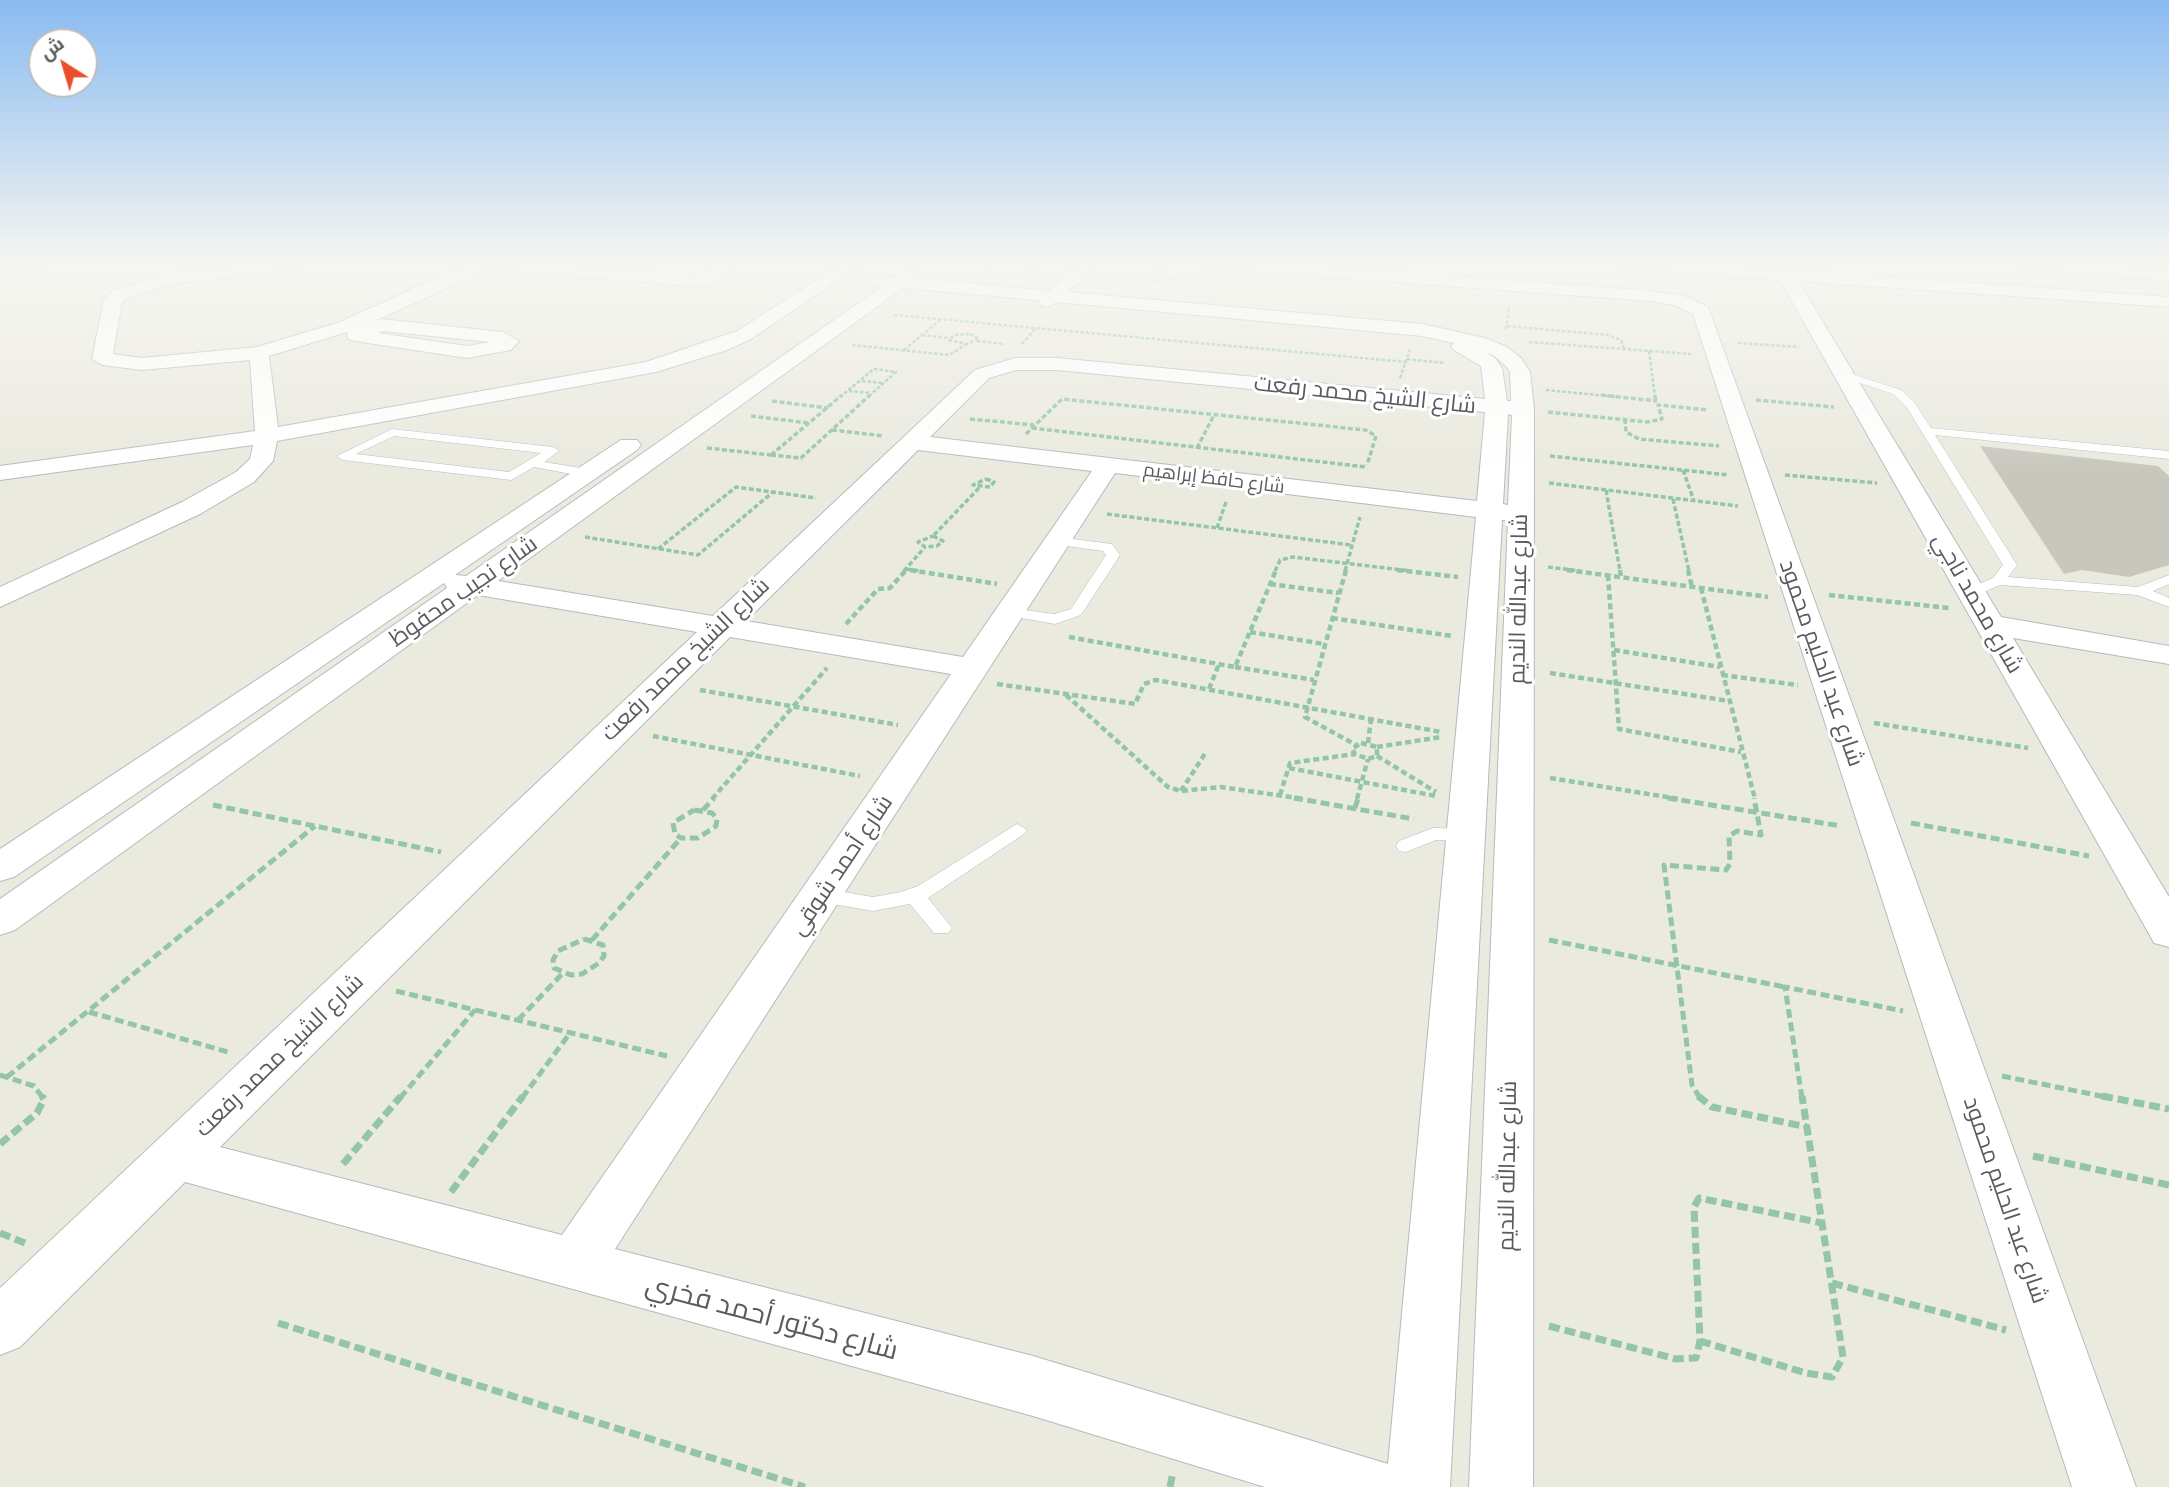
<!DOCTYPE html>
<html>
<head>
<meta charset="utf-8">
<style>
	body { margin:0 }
	#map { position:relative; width:2169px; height:1487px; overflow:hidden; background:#ebeadf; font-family:"Exo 2",Cairo,sans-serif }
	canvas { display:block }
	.north { position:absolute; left:28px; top:28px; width:70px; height:70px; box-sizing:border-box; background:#fff; border:2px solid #bcbdbf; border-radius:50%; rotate:323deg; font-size:19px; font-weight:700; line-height:28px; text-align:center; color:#585b60 }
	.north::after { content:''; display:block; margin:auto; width:24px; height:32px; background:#e95027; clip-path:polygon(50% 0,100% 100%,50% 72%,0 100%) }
</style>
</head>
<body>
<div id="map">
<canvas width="2169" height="1487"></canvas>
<div class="north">ش</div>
</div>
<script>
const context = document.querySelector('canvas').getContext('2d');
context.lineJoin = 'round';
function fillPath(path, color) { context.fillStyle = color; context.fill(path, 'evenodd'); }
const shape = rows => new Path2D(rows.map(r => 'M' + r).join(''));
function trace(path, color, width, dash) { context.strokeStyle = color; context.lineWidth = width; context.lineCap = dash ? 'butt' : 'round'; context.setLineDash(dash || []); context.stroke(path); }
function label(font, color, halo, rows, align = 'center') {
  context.font = font + ' "Exo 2",Cairo,sans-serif'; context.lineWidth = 6; context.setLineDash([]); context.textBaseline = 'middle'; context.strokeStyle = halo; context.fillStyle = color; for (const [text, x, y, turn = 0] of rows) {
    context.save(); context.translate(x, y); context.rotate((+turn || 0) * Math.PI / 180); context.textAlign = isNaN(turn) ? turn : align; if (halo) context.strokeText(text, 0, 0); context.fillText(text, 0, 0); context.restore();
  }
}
const building = shape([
	[1980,446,2158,466,2169,476,2169,565,2129,577,2082,570,2064,574]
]);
const pathFar4 = shape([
	[1028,263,1035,274],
	[984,267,997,263],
	[0,271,68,263],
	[1162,278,1196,281],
	[1151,281,1158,281,1166,274,1158,272,1165,263],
	[894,315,1406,362],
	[1507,326,1608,335,1621,340,1624,349],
	[1506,329,1509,306],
	[970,334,979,339,967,344,949,340,955,335,970,334],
	[922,335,949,338],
	[977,341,1004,344],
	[1529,342,1691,354],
	[1738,343,1799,347],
	[1022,344,1036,328],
	[852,345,949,355,967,344],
	[904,350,940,320],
	[1649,351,1655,397],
	[1407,359,1444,363],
	[1400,378,1410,350],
	[862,381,883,383],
	[1546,390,1618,397],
	[849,391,871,393],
	[840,397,874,369,896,372,868,397]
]);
const pathFar3 = shape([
	[1601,395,1657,401],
	[1655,395,1656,401],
	[1756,400,1834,407],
	[772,401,828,408],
	[1548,412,1647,422,1662,419,1658,405,1708,410],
	[751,416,809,423],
	[970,419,1034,425],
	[1625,419,1626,432,1639,439,1719,446],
	[1032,428,1366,467],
	[832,430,884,436],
	[1026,434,1062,399,1366,430,1376,436,1367,465],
	[707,448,771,455],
	[1197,448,1214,415],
	[771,455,801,458,870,395],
	[771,455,842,395],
	[1550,456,1729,475],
	[1683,470,1694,501],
	[1785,475,1877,483],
	[986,479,994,482,990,487,973,485,986,479],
	[1549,483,1738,506],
	[1606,490,1620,571],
	[1673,499,1689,571],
	[1107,514,1351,545],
	[1217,528,1226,502],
	[934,535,979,488],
	[933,536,943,541,937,546,925,547,918,542,933,536],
	[585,537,698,555,773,492],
	[658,549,736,487,816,498],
	[1548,567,1580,571],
	[906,569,920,571],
	[904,571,925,547],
	[1275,571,1280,560,1293,557,1411,571],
	[1345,571,1360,517]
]);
const pathFar2 = shape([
	[910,570,997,584],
	[1346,570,1305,717,1356,745],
	[1397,570,1458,577],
	[1567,570,1768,597],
	[1620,570,1621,577],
	[1688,570,1692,587],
	[1608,575,1619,729,1741,752],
	[1270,584,1339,593],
	[1701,588,1755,799],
	[1829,595,1949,608],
	[1332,618,1452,636],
	[846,624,878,589,890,588,906,570],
	[1250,632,1324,644],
	[1069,637,1235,667,1276,570],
	[1614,650,1720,667],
	[1235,667,1314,680],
	[1550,673,1729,701],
	[1722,675,1798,685],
	[997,684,1135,704,1144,684,1156,680,1441,732],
	[1209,689,1219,664],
	[700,690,898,725],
	[1066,695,1168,787,1181,791,1221,787,1304,799],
	[1874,723,2028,748],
	[653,736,860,776],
	[1361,743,1377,747,1377,756,1368,759,1355,754,1352,749,1361,743],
	[1368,743,1371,719],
	[1377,747,1441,737],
	[1377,756,1436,792],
	[1289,768,1436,796],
	[1550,778,1679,799],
	[1181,791,1206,752],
	[1280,795,1290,763,1355,754],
	[712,799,827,668],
	[1357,799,1368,759]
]);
const pathFar1 = shape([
	[1294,798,1414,819],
	[1668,798,1841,826],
	[213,805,441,852],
	[1355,808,1358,798],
	[694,810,712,813,717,819,716,826,698,838,681,838,675,834,673,823,694,810],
	[703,810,714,798],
	[1911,823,2089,856],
	[584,939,603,945,604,956,599,963,582,974,571,975,554,968,553,960,558,951,584,939],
	[592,940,681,838],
	[1549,940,1785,987],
	[396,991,667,1056],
	[89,1012,228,1052],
	[518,1020,562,974],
	[0,1075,34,1086,43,1098],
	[2002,1076,2111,1098],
	[7,1077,315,826],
	[400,1098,475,1010],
	[522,1098,570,1033],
	[1700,1098,1692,1085,1664,865,1726,870,1730,864,1729,836,1737,831,1761,835,1754,798],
	[1802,1098,1785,987,1903,1011]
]);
const path = shape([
	[1698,1096,1712,1107,1807,1127],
	[2102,1096,2169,1109],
	[0,1144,37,1113,44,1099,42,1096],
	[2033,1156,2169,1185],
	[343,1164,401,1096],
	[451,1192,523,1096],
	[0,1233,25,1243],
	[1832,1283,2006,1330],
	[278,1323,805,1487],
	[1549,1326,1676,1359,1696,1358,1700,1341,1694,1207,1699,1198,1822,1223],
	[1700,1341,1806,1373,1832,1377,1843,1357,1802,1096],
	[1170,1487,1173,1472]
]);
const service = shape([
	[1843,371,1901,390,1914,402,1931,428,2169,451,2169,459,1935,435,2017,565,2008,577,2138,587,2169,575,2169,584,2153,591,2169,598,2169,607,2137,595,2000,585,1977,595,1967,595,1967,589,1993,578,2003,565,1906,406,1893,394,1839,376,1838,374,1843,371],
	[392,429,553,447,559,451,544,462,587,469,593,473,587,477,534,467,511,480,343,460,337,456,392,429],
	[394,436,541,453,509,472,356,454,394,436],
	[1057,537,1112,544,1120,555,1081,615,1055,624,1005,615,1003,612,1010,608,1054,614,1071,609,1106,555,1103,551,1052,544,1052,538,1057,537],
	[1017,824,1027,830,1024,834,928,898,952,928,948,933,934,933,910,904,873,911,821,902,814,900,811,895,814,890,821,888,873,897,901,892,918,886,1017,824],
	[1433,828,1464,829,1474,835,1464,841,1436,840,1406,852,1399,851,1396,846,1399,841,1433,828]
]);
const minor = shape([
	[258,263,309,263,301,268,170,284,126,298,122,301,113,354,142,358,257,347,340,322,470,263,540,263,692,276,703,274,722,263,742,263,713,283,692,286,490,269,372,322,381,319,503,332,519,341,511,350,467,358,355,341,348,339,347,332,269,356,278,427,646,362,737,331,843,263,863,263,751,339,727,350,656,372,277,441,273,461,254,482,200,514,0,607,0,587,182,502,236,472,250,459,253,445,0,480,0,466,255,431,250,360,142,370,102,365,92,359,104,299,114,290,168,274,258,263],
	[383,331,490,342,467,346,378,333,383,331],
	[1080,263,1101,263,1067,292,1422,324,1485,338,1507,347,1521,358,1530,372,1534,409,1533,1487,1469,1487,1508,520,1502,520,1450,1487,1265,1487,1033,1416,185,1182,20,1347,0,1355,0,1288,697,632,478,595,15,930,0,935,0,899,447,588,444,583,14,877,0,881,0,849,621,440,637,440,641,445,637,450,455,575,466,576,883,286,869,284,866,280,869,276,896,277,908,271,914,272,915,278,1049,291,1080,263],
	[903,288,1039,300,1041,306,1047,307,1057,302,1422,336,1454,343,1451,346,1454,350,1481,366,1485,399,1057,358,1015,358,975,370,713,616,498,581,903,288],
	[1486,352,1493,355,1506,366,1510,372,1511,401,1507,401,1502,368,1495,358,1486,352],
	[1016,370,1057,370,1485,412,1477,501,930,437,989,378,1016,370],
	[1508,414,1512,415,1508,505,1503,504,1508,414],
	[918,450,1092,471,963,657,746,621,918,450],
	[1115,473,1476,517,1388,1464,1033,1356,615,1249,1115,473],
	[730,637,951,674,562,1235,220,1147,730,637],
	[1199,263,1277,263,1651,291,1684,296,1708,307,2136,1487,2072,1487,1693,314,1674,305,1651,301,1207,268,1199,263],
	[1611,263,1693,263,2169,297,2169,307,1798,281,2001,617,2169,646,2169,664,2013,638,2169,897,2169,947,2154,943,2148,932,1780,280,1619,268,1611,263],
	[2009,263,2083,263,2169,270,2169,280,2017,268,2009,263]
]);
const farStreetnames = [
	["شارع حافظ إبراهيم",1214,478,7]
];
const streetNames = [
	["شارع الشيخ محمد رفعت",1365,394,6],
	["شارع نجيب محفوظ",463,591,-35],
	["شارع عبدالله النديم",1518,599,-89],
	["شارع محمد ناجي",1978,603,60],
	["شارع الشيخ محمد رفعت",685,659,-44],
	["شارع عبد الحليم محمود",1822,663,71],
	["شارع أحمد شوقي",841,865,-56],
	["شارع الشيخ محمد رفعت",279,1055,-44],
	["شارع عبدالله النديم",1507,1166,-89],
	["شارع عبد الحليم محمود",2006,1200,71]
];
const nearStreetnames = [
	["شارع دكتور أحمد فخري",772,1317,15]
];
fillPath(building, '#c8c7be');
trace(service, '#b7b9be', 1);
trace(minor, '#b7b9be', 2);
trace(pathFar4, '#93c5a7', 2.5, [3.5, 2]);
trace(pathFar3, '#93c5a7', 3.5, [5, 2.5]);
trace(pathFar2, '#93c5a7', 4.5, [6, 3.5]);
trace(pathFar1, '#93c5a7', 5, [9, 4.5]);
trace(path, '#93c5a7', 7, [11, 5]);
fillPath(service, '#fff');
fillPath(minor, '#fff');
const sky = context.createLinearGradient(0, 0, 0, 471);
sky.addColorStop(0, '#89bbf1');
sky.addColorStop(0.56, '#f6f6f1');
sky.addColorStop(1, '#f6f6f100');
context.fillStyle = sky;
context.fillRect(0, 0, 2169, 471);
label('19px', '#585b60', '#fff', farStreetnames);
label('23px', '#585b60', '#fff', streetNames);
label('28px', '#585b60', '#fff', nearStreetnames);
</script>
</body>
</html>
